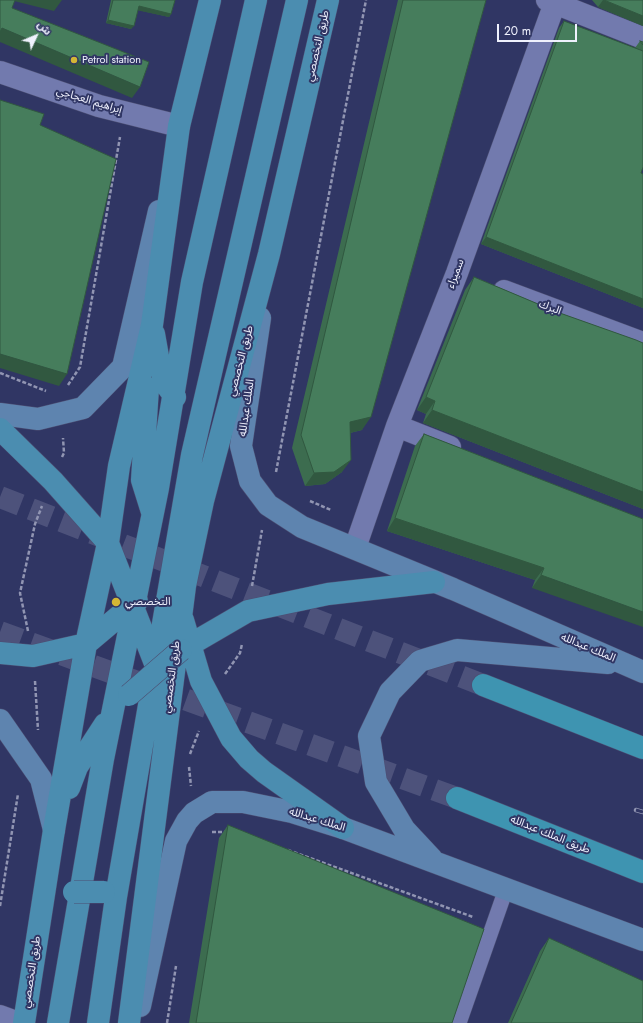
<!DOCTYPE html>
<html>
<head>
<meta charset="utf-8">
<style>
	body { margin:0 }
	#map { position:relative; width:643px; height:1023px; overflow:hidden; background:#303664; font-family:Jost,"Noto Sans Arabic",sans-serif }
	canvas { display:block }
	.north { position:absolute; left:16px; top:16px; width:40px; height:40px; -webkit-text-stroke:3px #303664; paint-order:stroke; rotate:46deg; font-size:11px; font-weight:700; line-height:16px; text-align:center; color:#eff1fd }
	.north::after { content:''; display:block; margin:auto; width:14px; height:18px; background:#eff1fd; clip-path:polygon(50% 0,100% 100%,50% 72%,0 100%) }
	.scale { position:absolute; left:497px; top:24px; width:80px; height:18px; box-sizing:border-box; border:2px solid #eff1fd; border-top:0; padding-left:5px; font-size:12px; line-height:14px; white-space:nowrap; color:#eff1fd; -webkit-text-stroke:3px #303664; paint-order:stroke }
</style>
</head>
<body>
<div id="map">
<canvas width="643" height="1023"></canvas>
<div class="north">ش</div>
<div class="scale">20 m</div>
</div>
<script>
const context = document.querySelector('canvas').getContext('2d');
context.lineJoin = 'round';
const shape = rows => new Path2D(rows.map(r => 'M' + r).join(''));
function trace(path, color, width, dash) { context.strokeStyle = color; context.lineWidth = width; context.lineCap = dash ? 'butt' : 'round'; context.setLineDash(dash || []); context.stroke(path); }
function fillPath(path, color) { context.fillStyle = color; context.fill(path, 'evenodd'); }
function label(font, color, halo, rows, align = 'center') {
  context.font = font + ' Jost,"Noto Sans Arabic",sans-serif'; context.lineWidth = 4; context.setLineDash([]); context.textBaseline = 'middle'; context.strokeStyle = halo; context.fillStyle = color; for (const [text, x, y, turn = 0] of rows) {
    context.save(); context.translate(x, y); context.rotate((+turn || 0) * Math.PI / 180); context.textAlign = isNaN(turn) ? turn : align; if (halo) context.strokeText(text, 0, 0); context.fillText(text, 0, 0); context.restore();
  }
}
const trunkTunnel = shape([
	[0,497,483,685],
	[0,632,457,798]
]);
const path = shape([
	[0,373,46,391],
	[68,385,80,367,120,137],
	[62,457,64,453,63,438],
	[276,472,366,0],
	[310,501,331,510],
	[252,586,262,530],
	[28,631,20,593,35,524,42,506],
	[225,674,240,653,242,644],
	[35,681,38,730],
	[190,754,199,731],
	[189,767,191,786],
	[212,832,225,832],
	[288,850,473,917],
	[0,906,18,794],
	[167,1023,176,966]
]);
const service = shape([
	[459,1023,506,889]
]);
const minor = shape([
	[547,0,643,38],
	[0,72,99,106,179,126],
	[504,291,643,343],
	[397,426,450,447],
	[355,548,397,426,457,273,556,0],
	[0,1016,19,1023]
]);
const secondary = shape([
	[260,318,241,446,250,481,268,505,302,527,453,589,643,672],
	[0,414,38,419,83,408,123,367,159,211],
	[0,720,41,779,54,830],
	[432,859,404,829,376,782,369,736,390,692,420,661,457,650,608,663],
	[140,1006,176,841,187,821,194,813,212,802,243,802,292,812,343,828,643,940]
]);
const primary = shape([
	[154,334,160,368,167,386,175,397],
	[148,388,142,480,152,512],
	[0,429,53,481,108,543,156,666],
	[183,620,201,681,231,738,249,759,264,772,343,828],
	[181,650,248,611,328,594,434,582],
	[0,653,33,656,86,644,137,601],
	[69,788,77,767,105,724],
	[24,1023,54,830,86,644,108,543,119,466,152,325,179,126,210,0],
	[58,1023,103,759,158,488,192,282,256,0],
	[98,1023,116,897,192,455,297,0],
	[129,1023,185,586,203,501,269,254,328,0]
]);
const trunk = shape([
	[483,685,643,748],
	[457,798,643,872]
]);
const rail = shape([
	[636,810,643,812]
]);
const primaryBridge = shape([
	[129,695,181,650],
	[74,892,104,892]
]);
const wall = shape([
	[111,0,175,0,171,14,169,17,138,10,131,29,106,23],
	[398,0,486,0,362,430,350,433,342,472,325,484,305,486,292,448],
	[592,0,643,0,643,26,598,7],
	[564,21,635,48,640,41,643,42,643,167,641,173,643,174,643,308,481,244,559,28],
	[474,277,557,312,643,343,643,509,423,423,426,414,417,410,465,290],
	[424,434,643,519,532,588,535,580,387,531,415,446],
	[228,825,452,1023,189,1023,219,838],
	[549,938,643,1023,508,1023,540,951]
]);
const shadedWall = shape([
	[10,0,62,0,54,11],
	[603,0,643,16,643,26,598,7],
	[139,6,171,14,169,17,136,10],
	[108,20,134,26,131,29,106,23],
	[2,28,140,87,132,98,0,42,0,30],
	[486,237,643,299,643,308,481,244],
	[0,354,67,374,59,386,0,368],
	[426,397,435,401,426,414,417,410],
	[432,410,643,492,643,509,423,423],
	[371,417,362,430,341,435,350,422],
	[351,460,342,472,325,484,305,486,314,473],
	[395,518,544,568,535,580,387,531],
	[541,575,643,612,643,627,532,588]
]);
const building = shape([
	[0,0,15,0,12,8,149,62,140,87,2,28,0,32,0,0],
	[113,0,175,0,171,14,139,6,134,26,108,20,113,0],
	[403,0,486,0,371,417,350,422,351,460,334,472,314,473,301,435,403,0],
	[604,0,643,0,643,16,604,0],
	[564,21,643,51,643,167,641,173,643,174,643,299,486,237,564,21],
	[640,41,643,42,643,45,640,41],
	[0,100,44,114,40,125,116,159,67,374,0,354,0,100],
	[474,277,557,312,636,340,643,343,643,492,432,410,435,401,426,397,474,277],
	[424,434,643,519,643,612,541,575,544,568,395,518,424,434],
	[228,825,484,929,452,1023,196,1023,228,825],
	[549,938,643,981,643,1023,511,1023,549,938]
]);
const markers = [
	[74,60,4,"#d3b635"],
	[116,602,5,"#d3b635"]
];
const streetNames = [
	["طريق التخصصي",318,46,-77],
	["إبراهيم العجاجي",89,101,17],
	["سميراء",456,274,-69],
	["البرك",550,308,21],
	["طريق التخصصي",241,361,-75],
	["الملك عبدالله",247,408,-82],
	["الملك عبدالله",588,648,23],
	["طريق التخصصي",172,677,-82],
	["الملك عبدالله",317,820,17],
	["طريق الملك عبدالله",550,835,22],
	["طريق التخصصي",32,972,-81]
];
const poiNames = [
	["Petrol station",82,60],
	["التخصصي",125,602]
];
trace(trunkTunnel, '#4d527b', 22, [22, 11]);
trace(service, '#4c4f73', 16);
trace(minor, '#4c4f73', 23);
trace(secondary, '#4c4f73', 23);
trace(primary, '#4c4f73', 23);
trace(trunk, '#4c4f73', 23);
trace(path, '#9195b2', 2.5, [4, 2]);
trace(service, '#727aae', 15);
trace(minor, '#727aae', 22);
trace(secondary, '#5e84af', 22);
trace(primary, '#4b8db0', 22);
trace(trunk, '#3e94b1', 22);
trace(rail, '#9195b2', 4.5);
trace(rail, '#303664', 3, [9]);
trace(primaryBridge, '#4c4f73', 23, []);
trace(primaryBridge, '#4b8db0', 22);
fillPath(wall, '#3c6c4f');
fillPath(shadedWall, '#315840');
fillPath(building, '#467d5c');
trace(building, '#315840', 1);
for (const [x, y, r, color] of markers) { const dot = new Path2D(); dot.arc(x, y, r, 0, 2 * Math.PI); context.fillStyle = color; context.fill(dot); trace(dot, '#303664', 1.5); }
label('11px', '#eff1fd', '#303664', streetNames);
label('11px', '#eff1fd', '#303664', poiNames, 'left');
</script>
</body>
</html>
